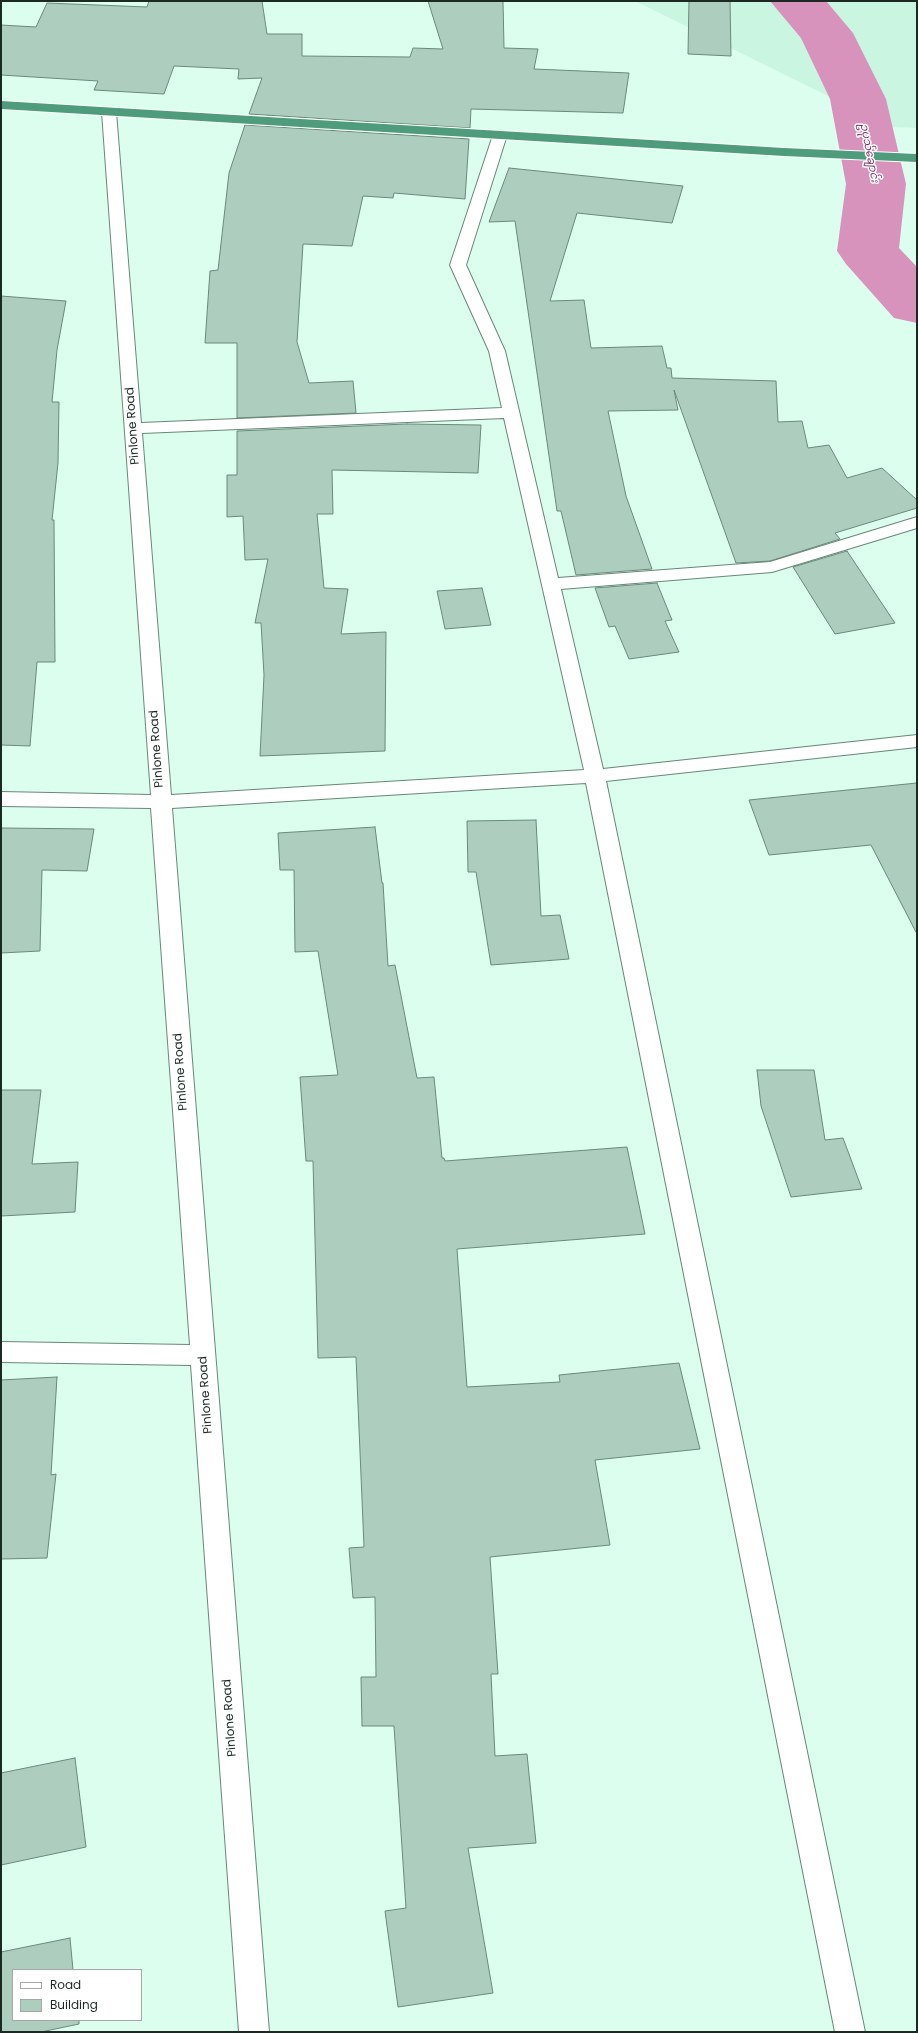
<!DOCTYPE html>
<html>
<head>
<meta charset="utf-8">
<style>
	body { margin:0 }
	#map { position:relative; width:918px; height:2033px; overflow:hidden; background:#dcfeee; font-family:Poppins,sans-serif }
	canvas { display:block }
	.frame { position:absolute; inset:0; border:2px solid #1c2923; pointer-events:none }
	.legend { position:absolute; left:12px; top:1969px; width:130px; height:52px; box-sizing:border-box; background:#fff; border:1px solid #a4a9a7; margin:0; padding:5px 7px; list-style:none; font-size:12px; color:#1c2923 }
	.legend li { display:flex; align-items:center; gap:8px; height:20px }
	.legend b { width:20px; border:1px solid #a4a9a7 }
</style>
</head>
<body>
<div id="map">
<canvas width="918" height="2033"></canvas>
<div class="frame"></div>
<ul class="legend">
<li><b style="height:5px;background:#fff"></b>Road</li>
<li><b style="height:11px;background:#adcebe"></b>Building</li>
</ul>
</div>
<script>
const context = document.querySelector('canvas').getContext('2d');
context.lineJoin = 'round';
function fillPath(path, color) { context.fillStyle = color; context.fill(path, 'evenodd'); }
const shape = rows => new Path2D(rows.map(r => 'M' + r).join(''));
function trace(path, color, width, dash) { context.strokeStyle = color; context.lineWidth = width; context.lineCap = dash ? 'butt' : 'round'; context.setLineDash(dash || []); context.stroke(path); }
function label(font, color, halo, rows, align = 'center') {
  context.font = font + ' Poppins,"Noto Sans Myanmar",sans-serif'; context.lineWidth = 3; context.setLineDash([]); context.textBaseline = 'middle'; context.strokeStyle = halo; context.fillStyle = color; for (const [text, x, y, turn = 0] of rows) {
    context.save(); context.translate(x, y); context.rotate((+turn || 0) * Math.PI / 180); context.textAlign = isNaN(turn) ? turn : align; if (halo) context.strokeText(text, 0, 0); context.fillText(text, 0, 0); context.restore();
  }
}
const built = shape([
	[635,1,917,1,917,128,891,127]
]);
const river = shape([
	[770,1,826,1,853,33,886,99,906,184,899,248,917,267,917,323,894,318,846,264,837,251,846,184,830,99,801,38,770,1]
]);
const building = shape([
	[149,1,262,1,267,34,302,34,302,56,410,57,413,48,443,49,428,1,503,1,504,48,538,49,534,69,629,73,623,113,471,109,470,128,249,114,262,78,238,79,239,69,174,66,164,94,94,90,98,81,1,75,1,25,36,27,47,3,147,7,149,1],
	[689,1,730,1,731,56,688,54,689,1],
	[245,125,469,139,465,199,394,193,393,198,363,196,352,246,303,244,297,342,309,383,353,381,356,413,237,418,237,343,205,343,210,271,218,270,229,173,245,125],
	[509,168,683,186,672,223,577,213,550,301,584,300,591,348,662,346,667,368,671,368,672,378,776,381,778,422,802,421,808,448,829,445,847,478,882,468,917,500,917,508,835,533,840,539,770,561,736,563,674,390,678,410,608,411,626,496,652,569,576,575,561,511,557,511,515,221,489,222,509,168],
	[1,296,66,301,57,350,52,402,59,402,58,463,52,520,54,520,55,662,37,662,30,746,1,745,1,296],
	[407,424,481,425,478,473,332,470,333,514,317,514,324,588,348,589,341,634,386,632,385,751,260,756,264,675,261,623,255,623,268,559,245,560,243,516,227,517,227,475,237,475,237,431,407,424],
	[847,551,895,623,835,634,793,567,847,551],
	[657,583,672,620,665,621,679,652,629,659,615,626,609,627,595,588,657,583],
	[482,588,491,625,445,629,437,591,482,588],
	[917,783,917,934,871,845,769,855,749,800,917,783],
	[536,820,541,916,560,915,569,959,491,965,476,872,468,872,467,821,536,820],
	[375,827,382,883,383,883,388,966,395,965,417,1078,434,1077,442,1158,444,1158,445,1161,627,1147,645,1234,457,1249,467,1387,560,1382,559,1375,679,1363,700,1449,595,1460,610,1545,490,1557,498,1674,491,1674,495,1756,527,1754,536,1843,468,1848,493,1993,398,2007,385,1911,406,1908,394,1726,362,1726,361,1677,376,1677,375,1597,353,1598,349,1548,364,1547,356,1357,318,1358,313,1161,306,1161,300,1077,338,1075,318,951,295,952,294,870,280,870,278,833,375,827],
	[1,828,94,829,87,871,42,870,40,951,1,953,1,828],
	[757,1070,814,1070,825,1140,843,1138,862,1189,791,1197,761,1106,757,1070],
	[1,1090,41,1090,32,1164,78,1162,75,1212,1,1216,1,1090],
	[57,1377,51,1475,56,1474,47,1558,1,1559,1,1380,57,1377],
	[75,1758,86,1847,1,1865,1,1773,75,1758],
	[70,1938,73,1970,13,1970,13,2020,79,2020,79,2024,41,2032,1,2032,1,1952,70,1938]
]);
const minor = shape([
	[109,108,114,109,116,112,141,423,502,408,489,351,450,265,493,135,495,132,500,131,505,132,507,135,466,265,505,351,558,578,770,562,917,517,917,528,772,572,561,589,603,769,917,735,917,747,606,781,865,2032,835,2032,586,783,172,808,269,2032,239,2032,191,1365,1,1362,1,1342,190,1345,151,808,1,806,1,792,151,795,102,112,104,109,109,108],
	[504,418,584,770,171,795,142,433,504,418]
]);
const highway = shape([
	[1,101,784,148,917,154,917,162,784,156,1,109,1,101]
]);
const farWaternames = [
	["ဥပုသ်ချောင်း",869,153,79]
];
const streetNames = [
	["Pinlone Road",133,426,-94],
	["Pinlone Road",157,749,-94],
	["Pinlone Road",181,1072,-94],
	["Pinlone Road",206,1395,-94],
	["Pinlone Road",230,1718,-94]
];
fillPath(built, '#caf5e0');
fillPath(river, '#d793bb');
fillPath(building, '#adcebe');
trace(building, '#6a897a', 1);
trace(minor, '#688778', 2);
trace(highway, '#fff', 2);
fillPath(minor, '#fff');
fillPath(highway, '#4f9c7c');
label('italic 11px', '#7c2d61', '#fff', farWaternames);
label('12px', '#1c2923', '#fff', streetNames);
</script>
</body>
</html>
